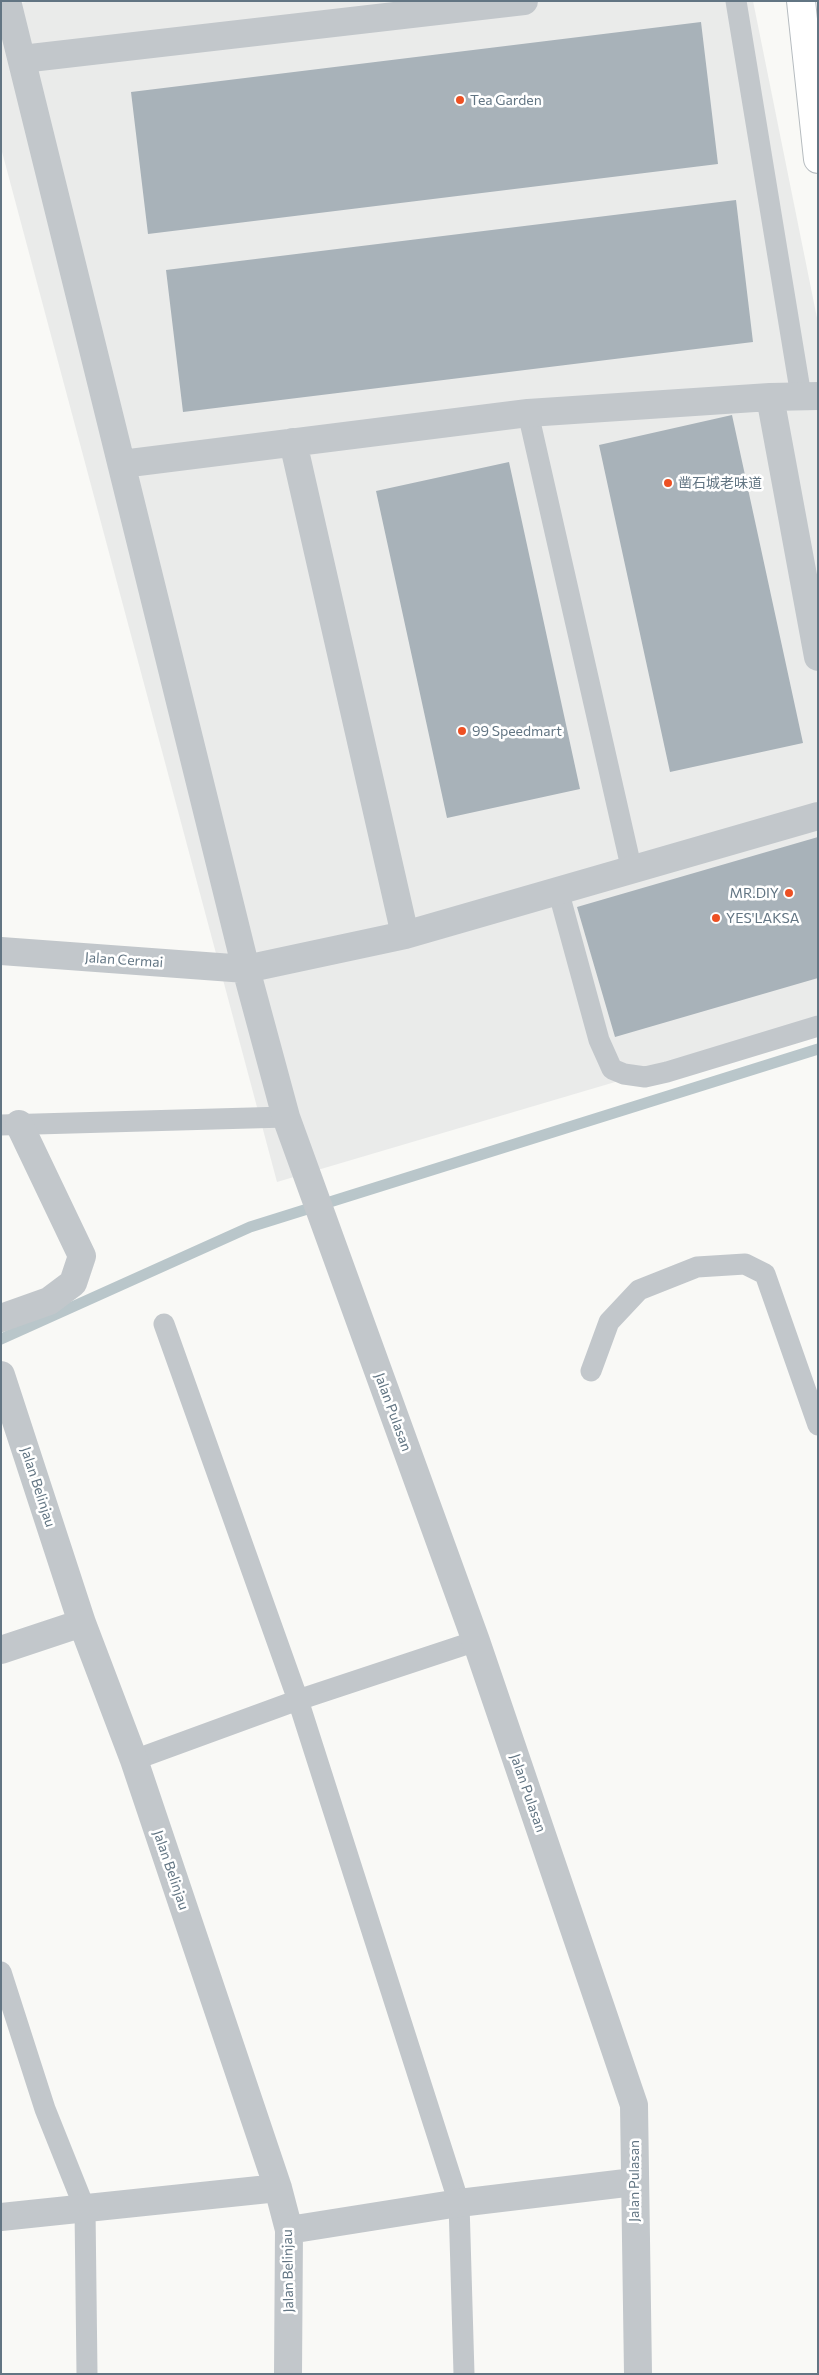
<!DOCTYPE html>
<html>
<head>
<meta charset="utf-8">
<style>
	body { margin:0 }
	#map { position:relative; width:819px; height:2375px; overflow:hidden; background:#f9f9f6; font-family:Commissioner,sans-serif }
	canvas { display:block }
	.frame { position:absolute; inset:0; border:2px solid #627583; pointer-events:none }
</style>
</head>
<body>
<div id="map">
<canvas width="819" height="2375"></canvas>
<div class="frame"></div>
</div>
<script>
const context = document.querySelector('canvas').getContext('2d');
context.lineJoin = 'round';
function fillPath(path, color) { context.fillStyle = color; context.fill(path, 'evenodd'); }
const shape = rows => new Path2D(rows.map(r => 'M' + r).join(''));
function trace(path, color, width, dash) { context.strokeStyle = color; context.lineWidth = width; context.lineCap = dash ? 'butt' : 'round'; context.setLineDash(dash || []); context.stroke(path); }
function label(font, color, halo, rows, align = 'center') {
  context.font = font + ' Commissioner,"Noto Sans SC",sans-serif'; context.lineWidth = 5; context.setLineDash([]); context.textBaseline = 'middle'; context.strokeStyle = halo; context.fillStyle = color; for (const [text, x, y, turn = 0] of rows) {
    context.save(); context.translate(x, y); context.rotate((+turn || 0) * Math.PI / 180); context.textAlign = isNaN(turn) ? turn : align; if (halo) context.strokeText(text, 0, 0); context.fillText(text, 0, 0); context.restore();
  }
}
const built = shape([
	[33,1,753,1,818,323,818,1022,277,1182,1,148,1,6]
]);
const stream = shape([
	[1,1339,250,1227,818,1049]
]);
const building = shape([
	[701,22,718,164,148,234,131,92],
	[736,200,753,342,183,412,166,270],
	[732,415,803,743,670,772,599,445],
	[509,462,580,789,447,818,376,491],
	[818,837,818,978,615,1037,577,907]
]);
const lane = shape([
	[736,1,801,396],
	[528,413,632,871],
	[558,890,599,1040,612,1069,624,1074,645,1077,667,1072,818,1026],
	[1,1125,286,1117],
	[164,1324,298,1700,459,2203,464,2374],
	[591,1371,609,1322,639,1290,697,1267,745,1264,765,1274,818,1425],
	[134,1760,298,1700,476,1641],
	[1,1972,45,2109,85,2209,87,2374]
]);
const street = shape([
	[7,1,246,969,286,1117,476,1641,634,2105,638,2374],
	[22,59,524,1],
	[770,397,818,657],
	[293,442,405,935],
	[122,464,528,413,770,397,818,396],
	[1,951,246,969,405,935,818,816],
	[1,1318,49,1301,73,1283,82,1256,19,1124],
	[1,1375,82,1623,134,1760,278,2188,289,2230,288,2374],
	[1,1650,82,1623],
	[1,2217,278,2188],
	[289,2230,459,2203,634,2182]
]);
const primary = shape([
	[801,1,818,159]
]);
const markers = [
	[460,100,5,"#ed5023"],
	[668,483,5,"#ed5023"],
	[462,731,5,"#ed5023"],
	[789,893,5,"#ed5023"],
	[716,918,5,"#ed5023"]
];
const poiNames = [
	["Tea Garden",470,100],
	["凿石城老味道",678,483],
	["99 Speedmart",472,731],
	["MR.DIY",779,893,"right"],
	["YES'LAKSA",726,918]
];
const streetNames = [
	["Jalan Cermai",124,960,4],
	["Jalan Pulasan",393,1412,70],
	["Jalan Belinjau",38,1487,72],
	["Jalan Pulasan",528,1793,71],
	["Jalan Belinjau",171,1870,71],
	["Jalan Pulasan",634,2181,-90],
	["Jalan Belinjau",288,2271,-91]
];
fillPath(built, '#eaebea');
trace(stream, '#b9c6ca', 11);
fillPath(building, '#a8b2b9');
trace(primary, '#b5bbbf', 30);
trace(lane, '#c2c7cb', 21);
trace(street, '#c2c7cb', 28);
trace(primary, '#fff', 28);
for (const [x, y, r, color] of markers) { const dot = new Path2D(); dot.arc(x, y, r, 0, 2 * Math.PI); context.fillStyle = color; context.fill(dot); trace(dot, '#fff', 2); }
label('14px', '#627583', '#fff', poiNames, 'left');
label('14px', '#627583', '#fff', streetNames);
</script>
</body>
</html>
